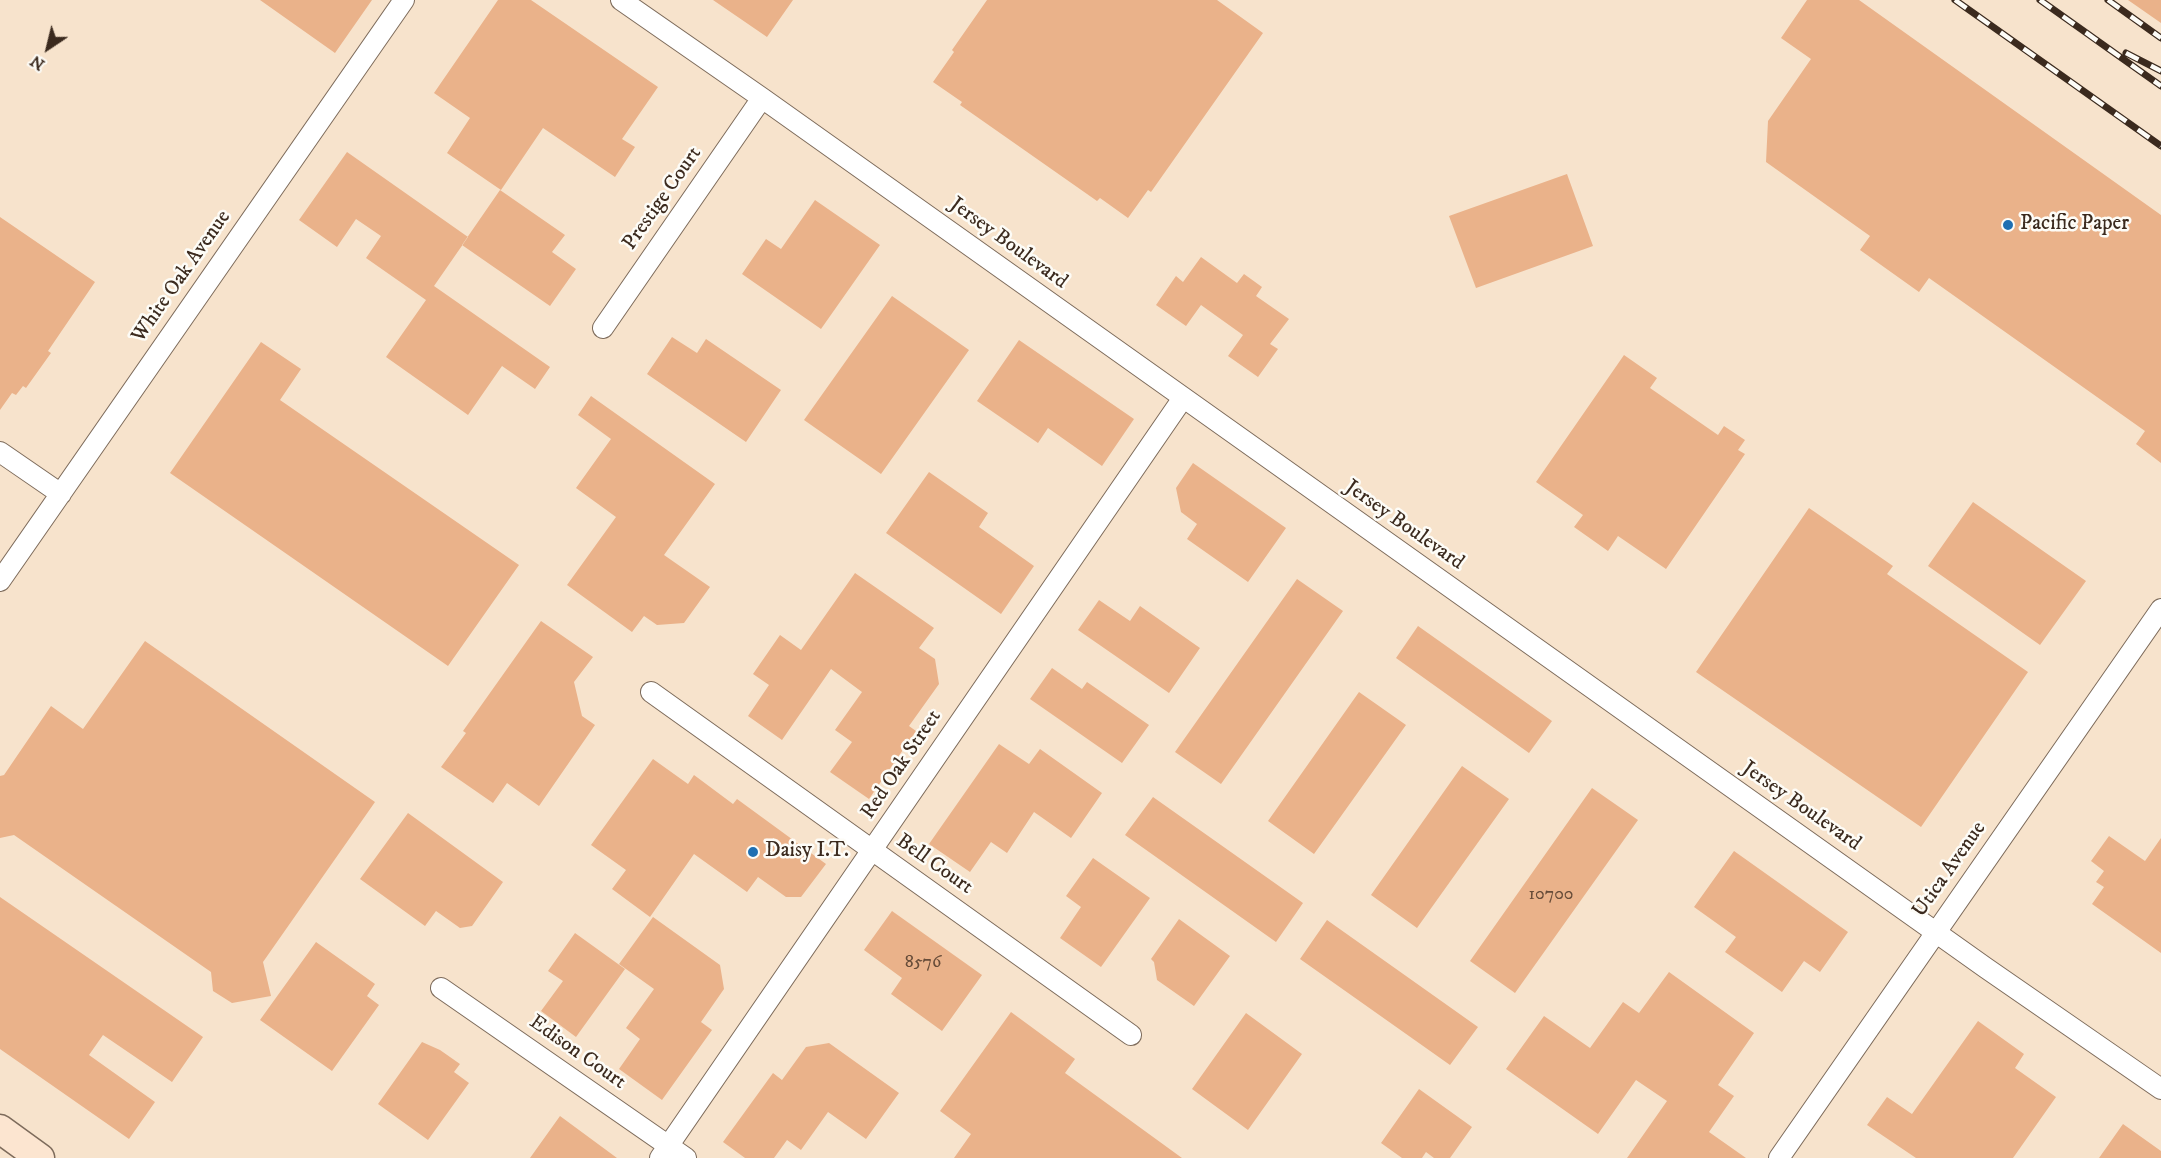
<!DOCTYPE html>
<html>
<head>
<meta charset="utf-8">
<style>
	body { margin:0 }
	#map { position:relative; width:2161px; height:1158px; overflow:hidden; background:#f7e3cc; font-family:"IM FELL DW Pica",serif }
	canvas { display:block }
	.north { position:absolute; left:18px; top:18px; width:60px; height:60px; -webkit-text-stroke:4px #fdfcf7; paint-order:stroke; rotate:215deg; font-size:16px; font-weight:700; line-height:24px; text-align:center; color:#3b2a1e }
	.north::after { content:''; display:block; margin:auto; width:21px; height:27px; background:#3b2a1e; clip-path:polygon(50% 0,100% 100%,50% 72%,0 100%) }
</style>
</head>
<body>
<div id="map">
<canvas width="2161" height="1158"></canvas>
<div class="north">N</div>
</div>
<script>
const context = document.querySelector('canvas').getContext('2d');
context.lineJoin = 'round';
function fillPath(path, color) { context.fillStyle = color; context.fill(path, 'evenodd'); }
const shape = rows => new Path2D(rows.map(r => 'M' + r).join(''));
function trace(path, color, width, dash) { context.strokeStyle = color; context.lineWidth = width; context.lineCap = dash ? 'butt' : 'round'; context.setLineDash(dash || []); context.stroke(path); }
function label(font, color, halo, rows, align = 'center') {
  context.font = font + ' "IM FELL DW Pica",serif'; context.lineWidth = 5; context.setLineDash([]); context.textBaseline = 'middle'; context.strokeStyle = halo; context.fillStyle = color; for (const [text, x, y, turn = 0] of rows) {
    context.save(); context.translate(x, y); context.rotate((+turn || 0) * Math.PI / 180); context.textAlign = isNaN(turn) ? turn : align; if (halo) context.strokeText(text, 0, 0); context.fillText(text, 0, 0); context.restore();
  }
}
const building = shape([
	[260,0,372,0,335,53],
	[498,0,531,0,658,87,622,139,635,147,615,177,543,128,501,190,447,153,470,118,434,93],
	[713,0,793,0,767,37],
	[987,0,1217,0,1263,33,1151,192,1148,190,1128,218,1100,198,1097,201,960,105,962,102,933,82,954,52,952,50],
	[1807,0,1859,0,2161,215,2161,463,2136,444,2145,431,1929,278,1919,292,1860,250,1870,236,1766,162,1768,121,1811,59,1781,38],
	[2128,0,2161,0,2161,23],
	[347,152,468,237,434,286,550,367,535,389,502,366,468,415,386,357,426,300,366,258,381,236,356,219,337,247,299,220],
	[1567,174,1593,246,1476,288,1449,216],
	[500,190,565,235,552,252,576,269,550,306,462,245],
	[815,200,880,245,821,329,742,274,766,239,781,249],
	[0,217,95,282,48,351,51,353,26,388,23,386,16,395,12,393,0,410],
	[1201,257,1237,283,1244,274,1262,287,1256,296,1289,319,1270,344,1278,349,1258,377,1228,356,1243,335,1201,305,1186,326,1156,305,1176,276,1183,282],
	[892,296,969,350,881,474,804,420],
	[672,337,697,353,706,339,781,390,746,442,647,374],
	[1019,340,1134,419,1102,466,1048,428,1038,443,977,401],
	[261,342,301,369,280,400,519,565,448,666,170,473],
	[1624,355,1657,378,1650,388,1718,435,1724,426,1745,440,1738,450,1745,454,1666,569,1618,536,1608,551,1574,527,1583,515,1536,482],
	[591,396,715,484,664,555,710,587,684,623,657,625,644,616,632,632,567,585,616,517,576,488,611,439,578,415],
	[1193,463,1286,528,1248,582,1187,539,1197,524,1181,512,1176,488],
	[929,472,988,513,979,527,1034,566,1001,614,886,533],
	[1973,502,2086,581,2040,645,1928,566],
	[1809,508,1893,566,1887,574,2028,672,1921,827,1696,672],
	[855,573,934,628,919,648,935,659,939,684,909,726,916,731,869,799,830,772,852,742,835,730,862,692,831,669,782,740,748,716,769,685,753,674,780,635,801,650],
	[1297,579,1343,611,1221,784,1175,752],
	[1099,600,1130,621,1140,606,1200,648,1169,693,1078,630],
	[541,621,593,657,574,682,582,716,595,725,539,806,507,783,493,803,441,767,466,733,463,731],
	[1418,626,1552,721,1529,753,1396,658],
	[145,641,375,802,263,962,271,996,232,1003,213,991,211,972,14,835,0,838,0,776,4,775,51,706,83,729],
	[1052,668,1082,689,1087,682,1149,725,1122,763,1030,699],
	[1359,692,1406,725,1314,854,1268,821],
	[999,744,1029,764,1040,749,1102,793,1071,838,1034,812,1007,853,991,842,970,872,929,844],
	[653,759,688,784,694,775,733,804,737,799,826,864,801,897,786,897,758,877,747,892,694,854,650,917,612,889,626,870,591,845],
	[1462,766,1509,799,1417,928,1371,895],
	[1592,788,1638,820,1515,993,1470,961],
	[1153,797,1303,903,1276,942,1125,835],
	[408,813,503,882,472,926,460,928,436,911,425,926,360,879],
	[2109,836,2145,861,2161,838,2161,953,2092,904,2104,887,2096,882,2104,871,2091,861],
	[1734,851,1848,932,1820,972,1804,961,1782,992,1725,952,1736,937,1694,907],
	[1093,858,1150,898,1101,967,1060,938,1081,907,1066,896],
	[0,897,203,1037,172,1082,103,1035,89,1055,155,1102,129,1139,0,1049],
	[892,911,982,975,942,1031,891,994,902,978,864,950],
	[653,917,720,965,724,989,701,1022,712,1030,662,1100,619,1069,640,1039,626,1028,654,989,619,964],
	[1179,919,1230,956,1194,1006,1157,980,1154,962,1151,959],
	[1327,920,1478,1027,1450,1065,1300,959],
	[575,933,625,969,576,1037,541,1011,563,981,548,971],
	[316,942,375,984,367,996,379,1005,332,1071,260,1020],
	[1669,972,1754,1033,1718,1085,1734,1096,1709,1132,1746,1158,1627,1158,1667,1101,1636,1080,1598,1134,1506,1069,1544,1016,1590,1048,1623,1002,1639,1013],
	[1011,1012,1075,1059,1065,1073,1182,1158,954,1158,971,1134,940,1111],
	[1246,1013,1302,1054,1248,1130,1192,1089],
	[1978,1021,2024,1054,2015,1068,2056,1097,2013,1158,1916,1158,1867,1125,1887,1097,1912,1114],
	[422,1042,440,1050,460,1064,454,1072,469,1083,428,1140,378,1104],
	[829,1043,899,1093,866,1139,828,1112,801,1150,787,1140,774,1158,745,1158,723,1142,773,1073,782,1080,806,1047],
	[1419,1089,1472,1127,1450,1158,1434,1158,1426,1152,1422,1158,1402,1158,1381,1143],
	[560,1116,617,1158,530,1158],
	[2123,1124,2161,1151,2161,1158,2099,1158]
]);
const street = shape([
	[621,0,762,98,1986,968,2161,1089],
	[603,328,762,98],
	[0,452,61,494],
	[0,581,404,0],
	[651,692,1131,1035],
	[441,988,686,1158],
	[660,1158,1183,398],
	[1779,1158,2161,609]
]);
const secondary = shape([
	[0,1129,40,1158]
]);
const rail = shape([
	[1955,0,2161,146],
	[2040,0,2161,86],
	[2108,0,2161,38],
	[2126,53,2161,71]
]);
const markers = [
	[2008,225,6,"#1f6fb2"],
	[753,852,6,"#1f6fb2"]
];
const numberNames = [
	["10700",1551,895],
	["8576",923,963]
];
const streetNames = [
	["Prestige Court",663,199,-55],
	["Jersey Boulevard",1008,244,36],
	["White Oak Avenue",182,277,-55],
	["Jersey Boulevard",1404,526,35],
	["Red Oak Street",902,765,-56],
	["Jersey Boulevard",1801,807,35],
	["Bell Court",934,865,35],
	["Utica Avenue",1950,870,-55],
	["Edison Court",577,1053,35]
];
const poiNames = [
	["Pacific Paper",2020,225],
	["Daisy I.T.",765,852]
];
fillPath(building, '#eab28a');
trace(street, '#7d6b5b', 22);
trace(secondary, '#7d6b5b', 31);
trace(street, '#fff', 20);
trace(secondary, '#fce5d0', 28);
trace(rail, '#3b2a1e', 7);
trace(rail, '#fdfcf7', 4.5, [14]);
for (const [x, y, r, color] of markers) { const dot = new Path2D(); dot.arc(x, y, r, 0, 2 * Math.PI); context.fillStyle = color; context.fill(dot); trace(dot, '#fdfcf7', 2); }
label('18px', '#674c39', null, numberNames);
label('21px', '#3b2a1e', '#fdfcf7', streetNames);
label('21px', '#3b2a1e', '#fdfcf7', poiNames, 'left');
</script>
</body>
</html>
